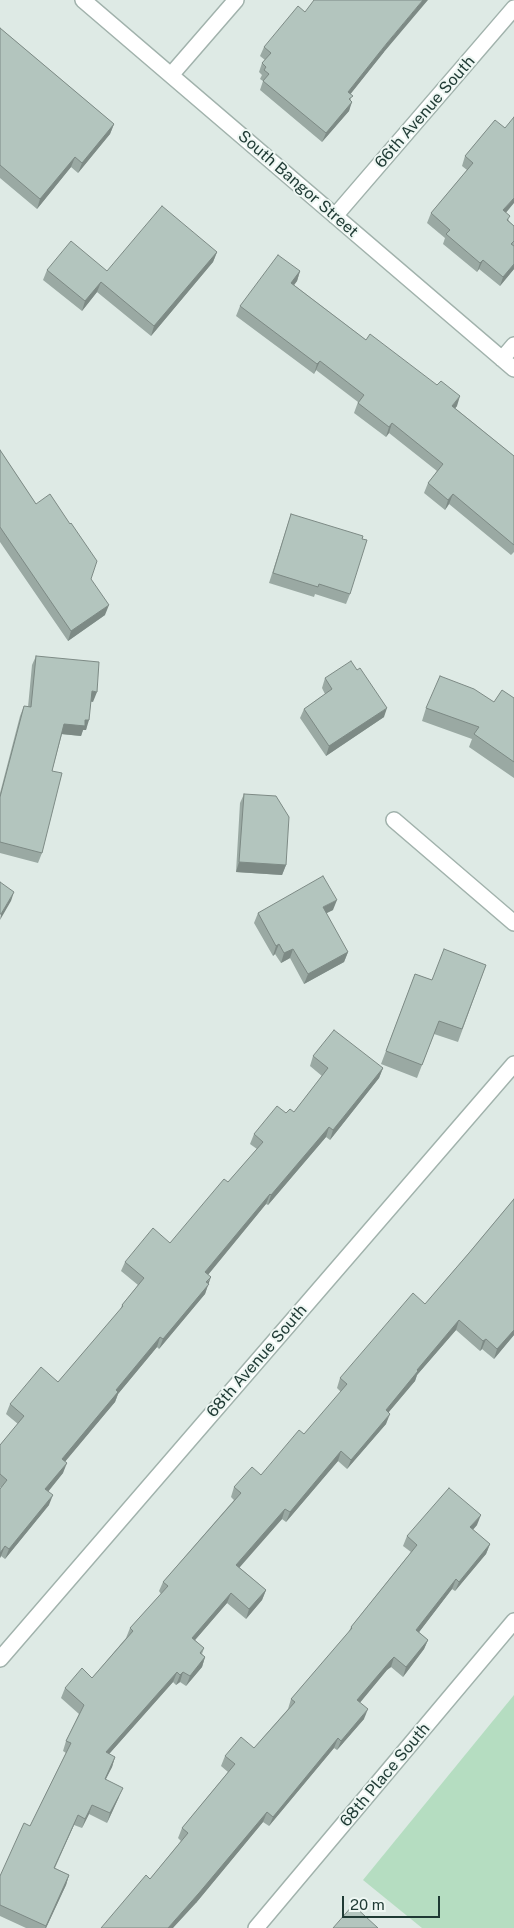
<!DOCTYPE html>
<html>
<head>
<meta charset="utf-8">
<style>
	body { margin:0 }
	#map { position:relative; width:514px; height:1928px; overflow:hidden; background:#deeae5; font-family:"Public Sans",sans-serif }
	canvas { display:block }
	.scale { position:absolute; left:342px; top:1896px; width:98px; height:22px; box-sizing:border-box; border:2px solid #1f3a34; border-top:0; padding-left:6px; font-size:15px; line-height:18px; white-space:nowrap; color:#1f3a34; -webkit-text-stroke:4px #eef7f3; paint-order:stroke }
</style>
</head>
<body>
<div id="map">
<canvas width="514" height="1928"></canvas>
<div class="scale">20 m</div>
</div>
<script>
const context = document.querySelector('canvas').getContext('2d');
context.lineJoin = 'round';
function fillPath(path, color) { context.fillStyle = color; context.fill(path, 'evenodd'); }
const shape = rows => new Path2D(rows.map(r => 'M' + r).join(''));
function trace(path, color, width, dash) { context.strokeStyle = color; context.lineWidth = width; context.lineCap = dash ? 'butt' : 'round'; context.setLineDash(dash || []); context.stroke(path); }
function label(font, color, halo, rows, align = 'center') {
  context.font = font + ' "Public Sans",sans-serif'; context.lineWidth = 4; context.setLineDash([]); context.textBaseline = 'middle'; context.strokeStyle = halo; context.fillStyle = color; for (const [text, x, y, turn = 0] of rows) {
    context.save(); context.translate(x, y); context.rotate((+turn || 0) * Math.PI / 180); context.textAlign = isNaN(turn) ? turn : align; if (halo) context.strokeText(text, 0, 0); context.fillText(text, 0, 0); context.restore();
  }
}
const green = shape([
	[514,1695,514,1928,422,1928,363,1880]
]);
const minor = shape([
	[83,0,514,369],
	[171,75,236,0],
	[335,216,514,8],
	[502,359,514,345],
	[394,820,514,923],
	[0,1659,514,1064],
	[256,1928,514,1621]
]);
const wall = shape([
	[305,12,384,52,350,94,351,101,349,111,322,142,260,90,263,81,260,79,262,75,259,72,262,63,265,60,260,56,264,47],
	[0,28,114,124,110,134,78,173,71,167,37,209,0,178],
	[495,120,506,213,509,221,514,226,514,269,500,286,479,269,477,272,443,244,445,238,427,223,431,213,467,170,462,166,465,156],
	[217,252,213,262,151,336,97,292,82,311,43,280,47,270,107,271],
	[300,271,297,281,294,285,366,340,457,406,455,408,514,456,514,552,511,555,449,504,445,510,424,493,428,483,437,471,389,433,386,437,354,413,358,402,316,370,314,374,236,316,240,306],
	[0,450,36,504,91,579,105,615,68,641,0,542],
	[291,514,350,594,346,604,315,594,314,597,269,583],
	[36,656,93,702,91,701,86,730,83,730,81,736,62,734,52,771,42,853,38,863,0,853,0,793,20,716,24,706,28,707,32,665],
	[357,670,384,717,326,756,300,718,304,709,325,694,322,688,325,678],
	[514,698,514,778,469,747,472,739,422,721,426,708,494,702],
	[244,794,286,865,282,875,236,872,240,803],
	[333,910,326,913,348,952,344,962,304,984,290,958,281,963,275,954,273,956,254,923,258,913],
	[486,965,458,1042,434,1034,417,1078,381,1064,415,974,432,980],
	[313,1056,383,1068,379,1078,330,1140,326,1137,268,1205,266,1204,208,1275,208,1284,205,1294,159,1349,157,1347,118,1394,115,1402,65,1461,63,1473,48,1492,49,1505,5,1559,1,1556,0,1558,0,1489,1,1488,0,1487,0,1445,18,1424,6,1414,10,1404,58,1382,120,1310,122,1305,138,1285,121,1271,125,1262,170,1243,228,1182,257,1149,250,1144,254,1134,286,1113,294,1112,322,1076,310,1066],
	[514,1199,514,1335,494,1359,482,1349,480,1351,456,1330,417,1375,415,1381,388,1413,386,1424,347,1469,338,1461,286,1522,282,1519,239,1567,266,1590,262,1600,246,1619,227,1603,195,1640,204,1648,202,1654,205,1657,202,1667,186,1686,180,1682,176,1685,173,1682,109,1754,115,1757,112,1767,106,1779,119,1797,107,1823,89,1814,82,1828,74,1825,55,1868,69,1875,66,1885,46,1928,26,1928,0,1916,0,1876,30,1826,66,1753,63,1751,66,1741,79,1714,61,1698,65,1688,92,1678,126,1638,130,1628,161,1594,159,1591,163,1582,234,1500,231,1497,234,1487,261,1475,304,1434,341,1392,337,1388,340,1378,425,1304,469,1253],
	[477,1525,473,1530,490,1544,486,1554,455,1591,452,1589,419,1632,428,1640,424,1649,403,1677,391,1667,387,1670,360,1702,364,1719,337,1750,334,1748,269,1826,263,1822,196,1903,150,1879,181,1841,178,1838,182,1828,228,1772,221,1766,225,1756,254,1748,288,1709,291,1699,348,1633,351,1627,411,1552,403,1546,407,1536]
]);
const shadedWall = shape([
	[423,0,428,0,384,52,345,101,348,92,387,43],
	[352,102,349,111,322,142,326,133],
	[114,124,110,134,78,173,82,163],
	[75,157,71,167,37,209,40,199],
	[514,198,514,203,500,220,503,210],
	[217,252,213,262,151,336,154,326],
	[483,260,479,269,477,272,480,263],
	[514,264,514,269,500,286,503,277],
	[300,271,297,281,288,293,291,283],
	[101,282,97,292,82,311,85,301],
	[320,361,316,370,314,374,317,364],
	[460,396,457,406,449,416,452,406],
	[392,423,389,433,386,437,389,427],
	[453,494,449,504,445,510,448,500],
	[109,605,105,615,68,641,71,631],
	[92,691,97,692,93,702,88,701],
	[387,708,384,717,326,756,329,746],
	[85,720,89,720,86,730,83,730,81,736,61,734,64,724],
	[239,862,286,865,282,875,236,872],
	[14,892,11,901,0,920,1,914],
	[337,900,333,910,319,917,323,907],
	[279,944,275,954,273,956,276,946],
	[293,949,290,958,281,963,284,953],
	[348,952,344,962,304,984,308,974],
	[383,1068,379,1078,330,1140,333,1130],
	[329,1127,326,1137,268,1205,271,1195],
	[270,1194,266,1204,202,1282,205,1272],
	[211,1277,205,1294,159,1349,163,1339],
	[459,1320,456,1330,417,1375,415,1381,382,1420,386,1410,417,1370],
	[514,1330,514,1335,494,1359,497,1349],
	[160,1337,157,1347,118,1394,115,1402,59,1469,62,1459,116,1390],
	[486,1339,482,1349,480,1351,483,1341],
	[390,1414,386,1424,347,1469,351,1460],
	[341,1451,338,1461,286,1522,290,1512],
	[67,1463,63,1473,42,1499,45,1489],
	[53,1495,49,1505,5,1559,9,1549],
	[285,1509,282,1519,233,1575,236,1565],
	[481,1515,477,1525,466,1537,470,1527],
	[490,1544,486,1554,455,1591,459,1582],
	[5,1546,1,1556,0,1558,0,1553],
	[456,1579,452,1589,413,1640,416,1630],
	[266,1590,262,1600,246,1619,249,1609],
	[231,1593,227,1603,189,1647,192,1638],
	[428,1640,424,1649,403,1677,406,1667],
	[205,1657,202,1667,186,1686,190,1676],
	[394,1657,391,1667,387,1670,354,1710,357,1700,391,1660],
	[177,1672,173,1682,102,1762,106,1752],
	[183,1672,180,1682,176,1685,180,1675],
	[368,1709,364,1719,337,1750,341,1741],
	[338,1738,334,1748,269,1826,273,1817],
	[115,1757,112,1767,101,1788,105,1779],
	[123,1788,119,1797,107,1823,110,1813],
	[92,1805,89,1814,82,1828,85,1819],
	[267,1812,263,1822,196,1903,173,1928,168,1928],
	[78,1815,74,1825,50,1877,54,1868],
	[69,1875,66,1885,46,1928,45,1928]
]);
const building = shape([
	[314,0,423,0,387,43,348,92,353,96,349,99,352,102,326,133,263,81,269,74,264,70,266,67,262,63,271,53,264,47,298,6,305,12,314,0],
	[0,28,114,124,82,163,75,157,40,199,0,165,0,28],
	[514,117,514,198,503,210,510,216,507,220,514,226,514,241,511,244,514,246,514,264,503,277,483,260,480,263,446,234,450,230,431,213,473,163,465,156,495,120,505,128,514,117],
	[162,206,217,252,154,326,101,282,85,301,47,270,71,241,107,271,162,206],
	[278,255,300,271,291,283,366,340,370,334,437,385,441,381,460,396,452,406,514,456,514,545,453,494,448,500,428,483,443,464,392,423,389,427,358,403,364,395,320,361,317,364,240,306,278,255],
	[0,450,36,504,50,494,70,524,71,523,97,561,91,579,109,605,71,631,0,527,0,450],
	[291,514,363,536,362,539,367,540,350,594,319,584,318,587,273,573,291,514],
	[36,656,99,662,97,692,92,691,89,720,85,720,85,726,64,724,52,771,62,773,42,853,0,842,0,797,24,706,31,707,36,656],
	[351,661,357,670,360,668,387,708,329,746,304,709,332,689,325,678,351,661],
	[440,676,474,689,494,702,502,690,514,698,514,762,474,734,479,727,426,708,440,676],
	[244,794,276,796,289,817,286,865,239,862,244,794],
	[323,876,337,900,323,907,348,952,308,974,293,949,284,953,279,944,276,946,258,913,323,876],
	[0,882,14,892,1,914,0,914,0,882],
	[444,949,486,965,462,1029,439,1021,422,1065,386,1051,415,974,432,980,444,949],
	[334,1030,383,1068,333,1130,329,1127,271,1195,270,1194,205,1272,211,1277,206,1282,209,1284,163,1339,160,1337,116,1390,118,1392,62,1459,67,1463,45,1489,53,1495,9,1549,5,1546,0,1553,0,1489,7,1480,0,1474,0,1445,24,1416,10,1404,41,1367,58,1382,123,1306,122,1305,144,1278,125,1262,153,1228,170,1243,224,1179,228,1182,263,1142,254,1134,277,1106,286,1113,290,1109,294,1112,328,1068,313,1056,334,1030],
	[514,1199,514,1330,497,1349,486,1339,483,1341,459,1320,417,1370,418,1371,386,1410,390,1414,351,1460,341,1451,290,1512,285,1509,236,1565,266,1590,249,1609,231,1593,192,1638,204,1648,200,1653,205,1657,190,1676,183,1672,180,1675,177,1672,106,1752,115,1757,105,1779,123,1788,110,1813,92,1805,85,1819,78,1815,54,1868,69,1875,46,1926,0,1905,0,1876,24,1823,30,1826,71,1743,66,1741,84,1705,65,1688,82,1668,92,1678,133,1631,130,1628,168,1586,163,1582,241,1493,234,1487,252,1467,261,1475,299,1430,304,1434,347,1384,340,1378,413,1293,425,1304,469,1253,514,1199],
	[449,1488,481,1515,470,1527,490,1544,459,1582,456,1579,416,1630,428,1640,406,1667,394,1657,391,1660,357,1700,368,1709,341,1741,338,1738,273,1817,267,1812,199,1893,168,1928,101,1928,146,1875,150,1879,188,1833,182,1828,235,1764,225,1756,241,1737,254,1748,295,1702,291,1699,352,1628,351,1627,417,1545,407,1536,449,1488],
	[353,1905,378,1928,333,1928,353,1905]
]);
const streetNames = [
	["66th Avenue South",425,112,-49],
	["South Bangor Street",298,184,41],
	["68th Avenue South",257,1361,-49],
	["68th Place South",385,1775,-50]
];
fillPath(green, '#b5ddc1');
trace(minor, '#a1b2ac', 18);
trace(minor, '#fff', 15);
fillPath(wall, '#9aa9a3');
fillPath(shadedWall, '#7d8a85');
fillPath(building, '#b3c5be');
trace(building, '#7d8a85', 1);
label('16px', '#1f3a34', '#eef7f3', streetNames);
</script>
</body>
</html>
